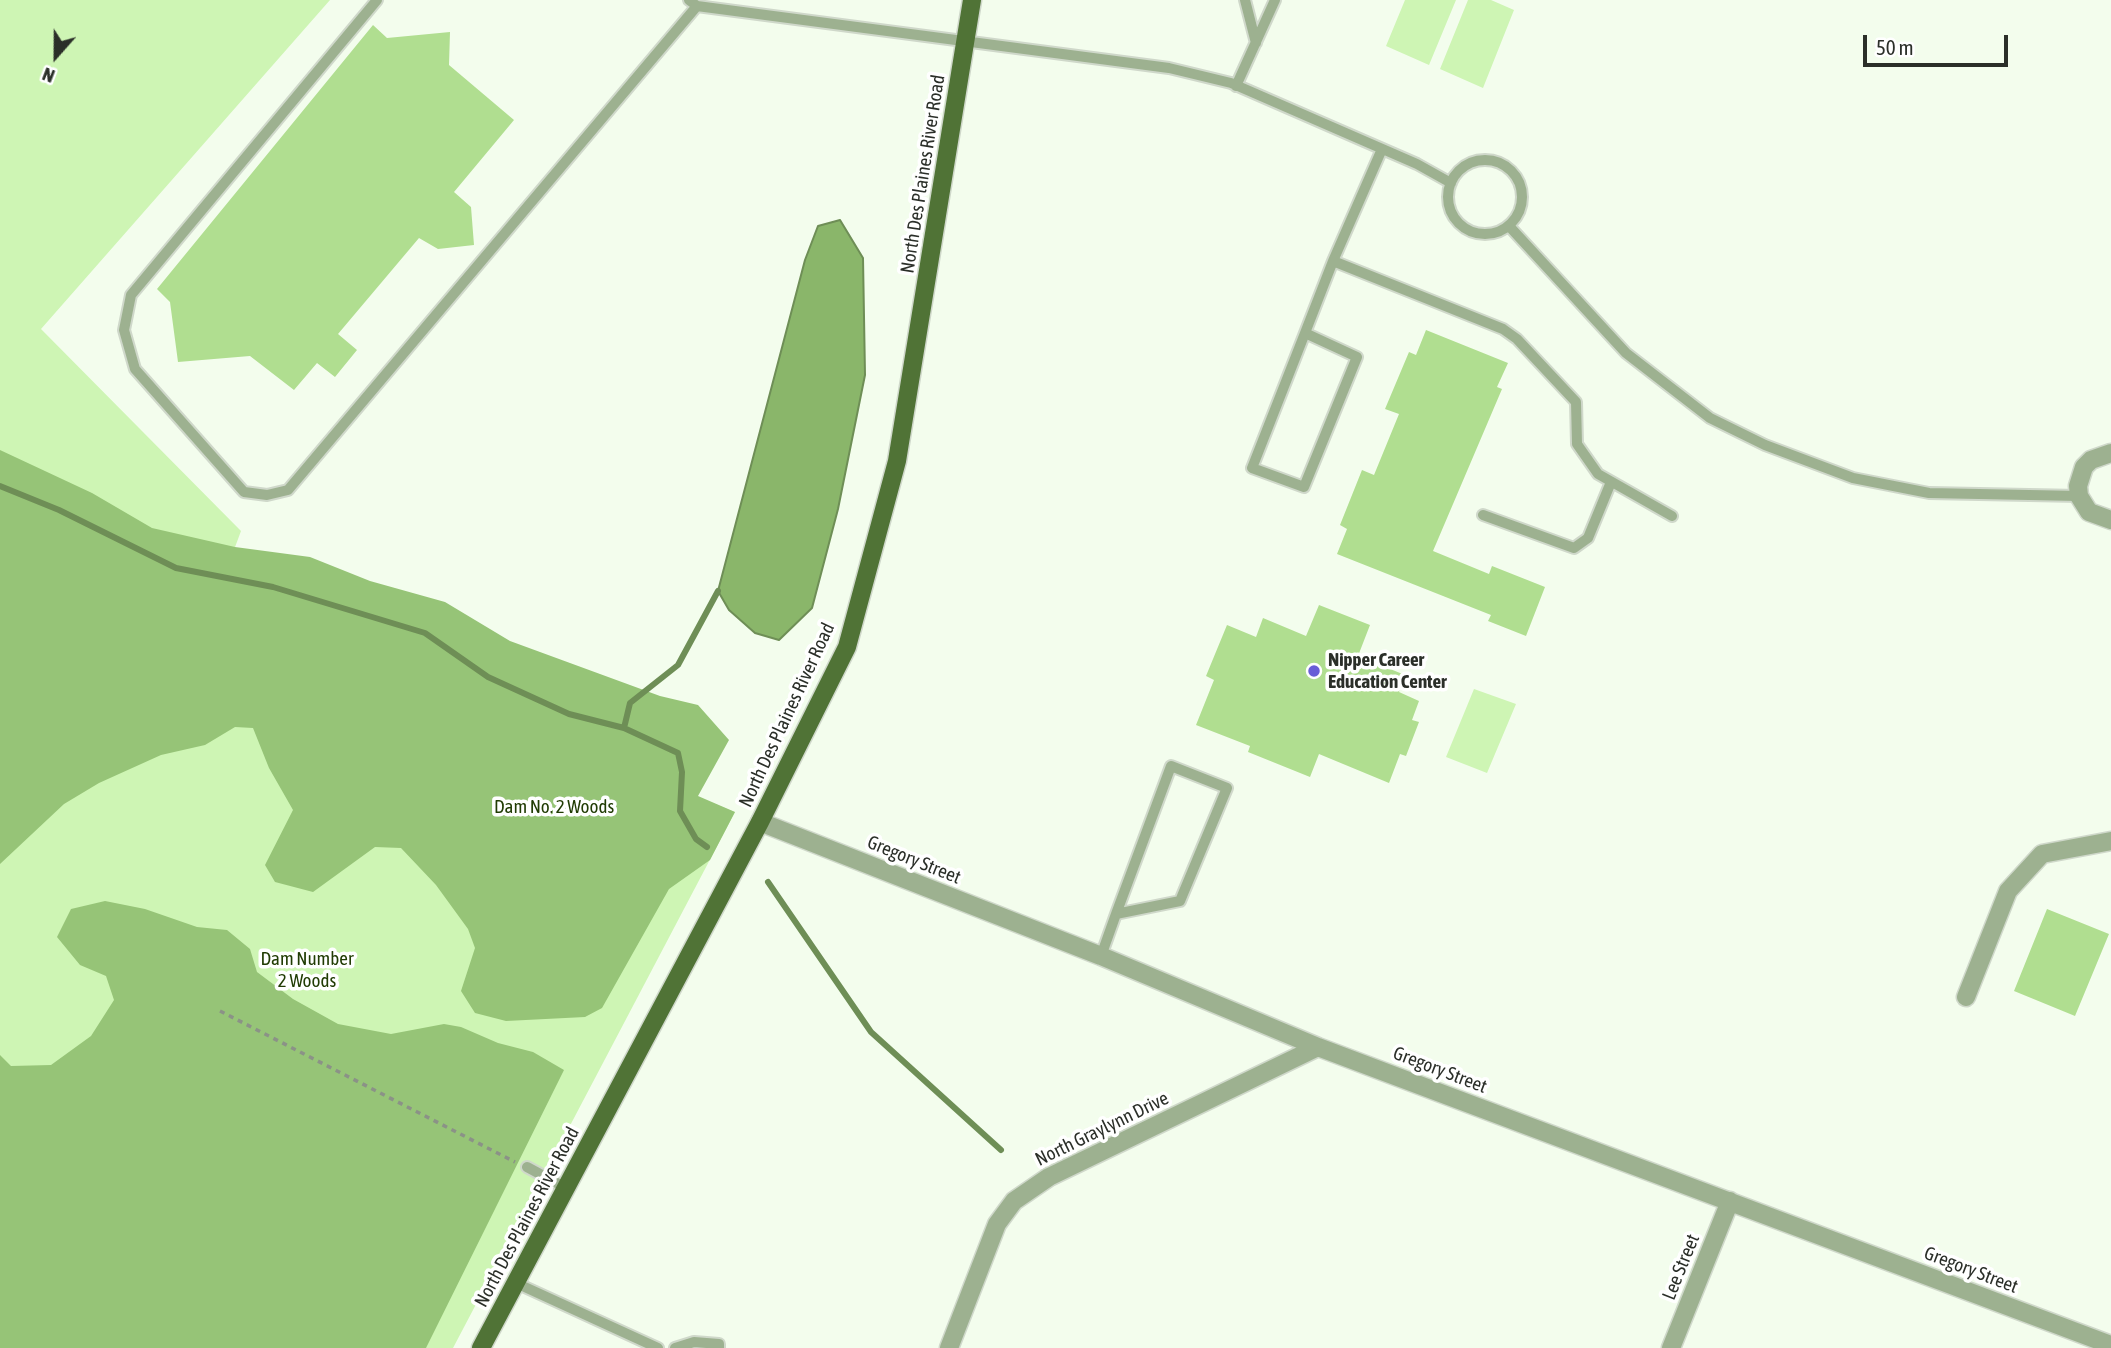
<!DOCTYPE html>
<html>
<head>
<meta charset="utf-8">
<style>
	body { margin:0 }
	#map { position:relative; width:2111px; height:1348px; overflow:hidden; background:#f3fded; font-family:"Asap Condensed",sans-serif }
	canvas { display:block }
	.north { position:absolute; left:21px; top:21px; width:70px; height:70px; -webkit-text-stroke:5px #fff; paint-order:stroke; rotate:201deg; font-size:19px; font-weight:700; line-height:28px; text-align:center; color:#2b2f29 }
	.north::after { content:''; display:block; margin:auto; width:24px; height:32px; background:#2b2f29; clip-path:polygon(50% 0,100% 100%,50% 72%,0 100%) }
	.scale { position:absolute; left:1863px; top:35px; width:145px; height:32px; box-sizing:border-box; border:4px solid #2b2f29; border-top:0; padding-left:9px; font-size:21px; line-height:24px; white-space:nowrap; color:#2b2f29; -webkit-text-stroke:5px #fff; paint-order:stroke }
</style>
</head>
<body>
<div id="map">
<canvas width="2111" height="1348"></canvas>
<div class="north">N</div>
<div class="scale">50 m</div>
</div>
<script>
const context = document.querySelector('canvas').getContext('2d');
context.lineJoin = 'round';
function fillPath(path, color) { context.fillStyle = color; context.fill(path, 'evenodd'); }
const shape = rows => new Path2D(rows.map(r => 'M' + r).join(''));
function trace(path, color, width, dash) { context.strokeStyle = color; context.lineWidth = width; context.lineCap = dash ? 'butt' : 'round'; context.setLineDash(dash || []); context.stroke(path); }
function label(font, color, halo, rows, align = 'center') {
  context.font = font + ' "Asap Condensed",sans-serif'; context.lineWidth = 7; context.setLineDash([]); context.textBaseline = 'middle'; context.strokeStyle = halo; context.fillStyle = color; for (const [text, x, y, turn = 0] of rows) {
    context.save(); context.translate(x, y); context.rotate((+turn || 0) * Math.PI / 180); context.textAlign = isNaN(turn) ? turn : align; if (halo) context.strokeText(text, 0, 0); context.fillText(text, 0, 0); context.restore();
  }
}
const green = shape([
	[0,0,330,0,41,329,241,531,215,601,735,812,453,1348,0,1348],
	[1405,0,1456,0,1429,65,1386,46],
	[1468,0,1491,0,1514,10,1483,88,1440,69],
	[1474,689,1516,704,1487,773,1446,757]
]);
const forest = shape([
	[0,450,92,493,152,528,235,547,310,557,370,581,445,602,510,641,660,696,698,705,729,740,698,796,735,812,710,860,669,889,602,1008,585,1017,506,1021,475,1013,461,991,475,948,468,929,436,885,401,848,375,847,313,892,275,882,265,865,293,810,269,768,253,728,235,727,205,745,161,755,99,783,64,804,0,864],
	[105,901,145,909,197,927,227,930,250,949,257,972,293,999,338,1024,391,1034,444,1024,461,1027,498,1043,533,1052,564,1070,426,1348,0,1348,0,1055,11,1066,51,1065,91,1036,114,1000,106,976,80,965,57,937,71,909]
]);
const water = shape([
	[840,220,863,258,865,375,838,509,812,608,779,640,755,633,729,610,718,591,805,260,818,226,840,220]
]);
const stream = shape([
	[0,486,59,510,176,568,273,587,425,633,488,677,569,714,624,728,678,753,682,772,680,811,696,839,707,847],
	[624,728,630,703,678,665,718,591],
	[768,882,871,1032,1001,1150]
]);
const building = shape([
	[373,25,387,38,450,32,449,65,514,120,454,192,471,207,474,245,438,249,419,238,338,334,357,350,335,377,317,363,294,390,250,356,178,362,170,302,157,289],
	[1426,330,1508,363,1497,387,1502,389,1433,551,1489,574,1492,566,1545,587,1526,636,1488,621,1491,615,1337,554,1347,529,1340,525,1362,470,1374,475,1399,414,1385,409,1409,352,1416,355],
	[1319,605,1370,625,1358,656,1405,675,1399,692,1419,701,1412,720,1419,722,1406,756,1400,754,1389,783,1319,754,1310,777,1248,752,1250,746,1196,725,1214,680,1206,676,1227,625,1256,637,1263,618,1306,636],
	[2047,909,2109,934,2075,1016,2014,991]
]);
const path = shape([
	[220,1011,515,1162]
]);
const lane = shape([
	[377,0,131,295,124,330,135,369,244,492,267,495,288,490,697,6],
	[689,0,697,6,1169,68,1231,83,1417,164,1451,183],
	[1245,0,1256,43],
	[1236,86,1275,0],
	'1448 197a37 37 0 1 1 74 0a37 37 0 1 1-74 0Z',
	[1509,226,1626,353,1710,418,1765,445,1853,478,1929,493,2079,496],
	[1333,261,1503,329,1517,339,1576,402,1577,444,1598,474,1672,516],
	[1305,333,1357,357,1304,487,1252,468,1305,333,1333,261,1382,149],
	[1483,515,1574,548,1588,538,1611,482],
	[1101,956,1116,914,1171,766,1227,788,1180,901,1116,914],
	[527,1167,566,1188],
	[516,1283,658,1348],
	[675,1348,694,1342,719,1344,719,1348]
]);
const street = shape([
	[2111,453,2091,460,2084,467,2078,486,2079,496,2089,512,2111,520],
	[760,822,1101,956,1318,1047,2111,1345],
	[1966,997,2008,891,2042,854,2111,841],
	[949,1348,997,1224,1014,1201,1049,1177,1318,1047],
	[1671,1348,1730,1201]
]);
const primary = shape([
	[481,1348,760,822,847,647,897,461,972,0]
]);
const markers = [
	[1314,671,7,"#695ed7"]
];
const streetNames = [
	["North Des Plaines River Road",923,174,-81],
	["North Des Plaines River Road",787,715,-65],
	["Gregory Street",914,860,22],
	["Gregory Street",1440,1070,21],
	["North Graylynn Drive",1102,1129,-26],
	["North Des Plaines River Road",527,1217,-62],
	["Lee Street",1681,1267,-68],
	["Gregory Street",1971,1270,21]
];
const poiNames = [
	["Nipper Career",1328,660],
	["Education Center",1328,682]
];
const parkNames = [
	["Dam No. 2 Woods",554,807],
	["Dam Number",307,959],
	["2 Woods",307,981]
];
fillPath(green, '#cef5b4');
fillPath(forest, '#96c477');
fillPath(water, '#8ab66a');
trace(water, '#6e8e56', 2);
trace(stream, '#6e8e56', 6);
fillPath(building, '#b0de90');
trace(lane, '#cfd8ca', 14);
trace(street, '#cfd8ca', 21);
trace(primary, '#cfd8ca', 21);
trace(path, '#8b9287', 3.5, [5, 5]);
trace(lane, '#9db190', 10);
trace(street, '#9db190', 18);
trace(primary, '#507336', 18);
for (const [x, y, r, color] of markers) { const dot = new Path2D(); dot.arc(x, y, r, 0, 2 * Math.PI); context.fillStyle = color; context.fill(dot); trace(dot, '#fff', 2.5); }
label('19px', '#2b2f29', '#fff', streetNames);
label('bold 19px', '#2b2f29', '#fff', poiNames, 'left');
label('19px', '#213c04', '#fff', parkNames);
</script>
</body>
</html>
